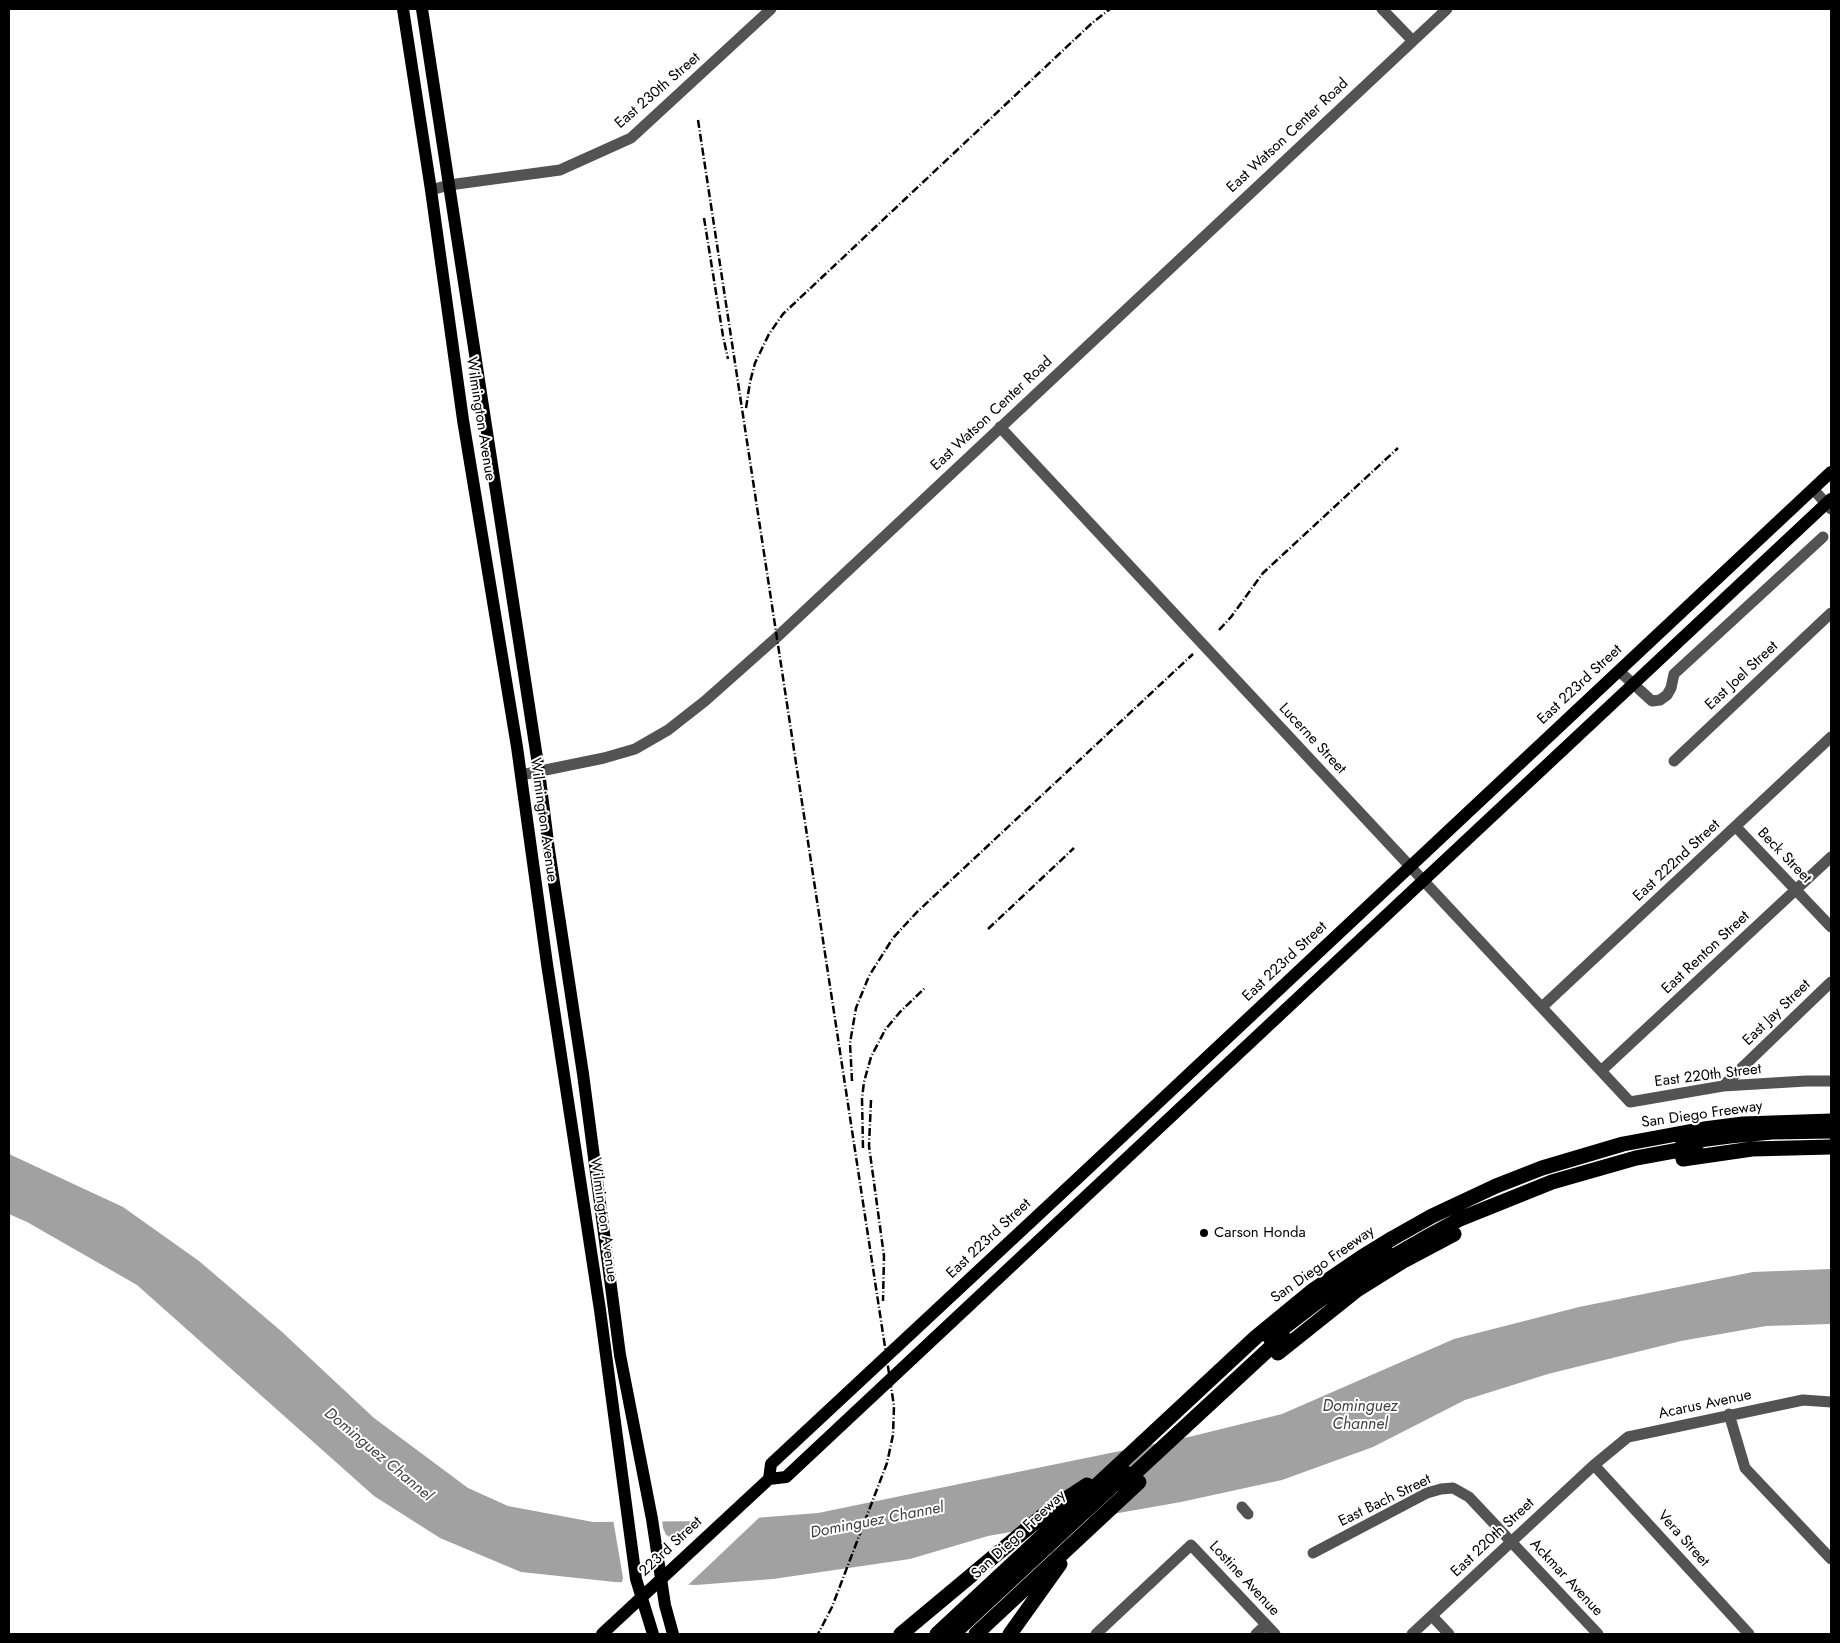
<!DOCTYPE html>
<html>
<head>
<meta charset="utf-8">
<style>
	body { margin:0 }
	#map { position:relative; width:1840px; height:1643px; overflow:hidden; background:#fff; font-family:Jost,sans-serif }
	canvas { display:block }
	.frame { position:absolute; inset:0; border:10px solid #000; pointer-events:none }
</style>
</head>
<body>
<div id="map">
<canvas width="1840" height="1643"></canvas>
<div class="frame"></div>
</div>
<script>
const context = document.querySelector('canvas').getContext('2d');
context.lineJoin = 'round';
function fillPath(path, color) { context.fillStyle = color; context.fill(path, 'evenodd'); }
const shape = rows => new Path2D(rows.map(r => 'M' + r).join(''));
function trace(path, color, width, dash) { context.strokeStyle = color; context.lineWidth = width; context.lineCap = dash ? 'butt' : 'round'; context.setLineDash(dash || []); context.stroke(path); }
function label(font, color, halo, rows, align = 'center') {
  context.font = font + ' Jost,sans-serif'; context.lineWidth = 4; context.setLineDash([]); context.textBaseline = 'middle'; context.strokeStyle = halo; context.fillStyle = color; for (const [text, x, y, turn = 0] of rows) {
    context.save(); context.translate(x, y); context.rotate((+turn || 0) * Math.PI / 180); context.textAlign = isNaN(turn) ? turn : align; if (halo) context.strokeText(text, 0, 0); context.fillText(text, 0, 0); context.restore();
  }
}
const water = shape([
	[9,1154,123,1207,199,1261,281,1331,374,1418,468,1488,508,1506,593,1522,716,1521,818,1513,1193,1436,1282,1414,1454,1339,1579,1307,1753,1272,1831,1269,1831,1324,1766,1326,1681,1341,1548,1374,1465,1400,1373,1447,1282,1480,1181,1502,988,1536,910,1559,773,1579,696,1585,615,1582,521,1572,440,1538,374,1496,137,1285,27,1222,9,1214]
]);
const pier = shape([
	[762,1515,686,1587,621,1585,623,1578,613,1519,662,1519,663,1528,666,1535,673,1538,681,1537,701,1519]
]);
const minor = shape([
	[1382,9,1412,40],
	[431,190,449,185,560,170,631,138,771,9],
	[1000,427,1630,1102,1723,1086,1806,1081,1831,1081],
	[1813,489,1831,509],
	[1619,671,1652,701,1660,700,1667,695,1671,688,1674,674,1823,537],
	[1674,761,1831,613],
	[521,775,604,758,635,749,668,730,705,701,777,637,1447,9],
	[1736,827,1831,927],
	[1542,1007,1831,737],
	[1602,1070,1831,857],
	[1723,1086,1831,982],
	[1729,1414,1745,1468,1831,1559],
	[1594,1465,1749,1634],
	[1242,1507,1248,1514],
	[1313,1553,1427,1493,1441,1489,1453,1488,1469,1497,1598,1634],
	[1432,1616,1449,1634],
	[1096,1634,1191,1545,1275,1634],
	[1256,1634,1266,1625],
	[1412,1634,1594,1465,1628,1437,1803,1400,1831,1402]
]);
const major = shape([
	[403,9,431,190,463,420,517,747,547,964,600,1310,636,1579,653,1634],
	[422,9,539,771,549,850,583,1074,620,1355,652,1519,665,1605,673,1634],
	[769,1479,771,1464,1079,1177,1831,472],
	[602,1634,769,1479,786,1477,1831,499]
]);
const highway = shape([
	[1683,1142,1730,1136,1772,1132,1831,1131],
	[1683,1159,1752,1149,1831,1147],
	[1380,1264,1427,1237,1460,1219,1552,1182,1636,1158,1696,1147],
	[1270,1338,1317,1302,1387,1253],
	[1278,1353,1357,1290,1405,1260,1454,1234],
	[1122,1485,1283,1336],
	[901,1634,1052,1508,1087,1485],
	[937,1634,1256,1337,1312,1291,1362,1257,1393,1238,1432,1216,1496,1186,1542,1168,1623,1144,1704,1129,1743,1124,1831,1121],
	[953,1634,1126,1473],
	[976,1634,1139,1482],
	[1010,1634,1060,1564]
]);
const rail = shape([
	[698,120,894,1406,893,1435,887,1463,832,1607,818,1634],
	[704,218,723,336,728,359],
	[746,408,750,382,755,363,769,334,783,314,1091,24,1110,9],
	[1219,630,1231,617,1263,573,1398,448],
	[988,929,1074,848],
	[852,1081,850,1043,856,1008,869,976,893,938,917,912,1193,654],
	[871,1100,869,1146,884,1256,883,1301],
	[863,1148,862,1098,864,1082,871,1057,885,1030,900,1012,926,987]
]);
const markers = [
	[1204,1233,5,"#000"]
];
const streetNames = [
	["East 230th Street",658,91,-41],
	["East Watson Center Road",1288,136,-43],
	["East Watson Center Road",992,414,-43],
	["Wilmington Avenue",480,419,81],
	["East Joel Street",1742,676,-43],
	["East 223rd Street",1580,685,-43],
	["Lucerne Street",1312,739,47],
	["Wilmington Avenue",543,820,82],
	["Beck Street",1784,856,46],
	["East 222nd Street",1677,861,-43],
	["East Renton Street",1706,953,-43],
	["East 223rd Street",1285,962,-43],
	["East Jay Street",1777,1013,-44],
	["East 220th Street",1708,1076,-7],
	["San Diego Freeway",1702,1115,-8],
	["Wilmington Avenue",603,1220,82],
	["East 223rd Street",989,1239,-43],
	["San Diego Freeway",1323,1265,-35],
	["Acarus Avenue",1705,1405,-12],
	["East Bach Street",1385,1501,-26],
	["San Diego Freeway",1019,1535,-43],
	["East 220th Street",1493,1538,-43],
	["Vera Street",1683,1539,48],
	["223rd Street",671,1547,-43],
	["Ackmar Avenue",1566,1578,47],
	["Lostine Avenue",1244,1579,47]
];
const poiNames = [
	["Carson Honda",1214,1233]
];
const waterNames = [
	["Dominguez",1360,1407],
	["Channel",1360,1425],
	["Dominguez Channel",378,1455,40],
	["Dominguez Channel",877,1521,-11]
];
fillPath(water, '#a1a1a1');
fillPath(pier, '#fff');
trace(minor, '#535353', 11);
trace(major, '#000', 12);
trace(highway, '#000', 15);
trace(rail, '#000', 2.5, [8, 2.5, 1, 2.5]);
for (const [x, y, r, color] of markers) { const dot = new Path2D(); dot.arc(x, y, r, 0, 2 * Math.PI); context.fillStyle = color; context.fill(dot); trace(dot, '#fff', 2); }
label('15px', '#000', '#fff', streetNames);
label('15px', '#000', '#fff', poiNames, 'left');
label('italic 16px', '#424242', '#fff', waterNames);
</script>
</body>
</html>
